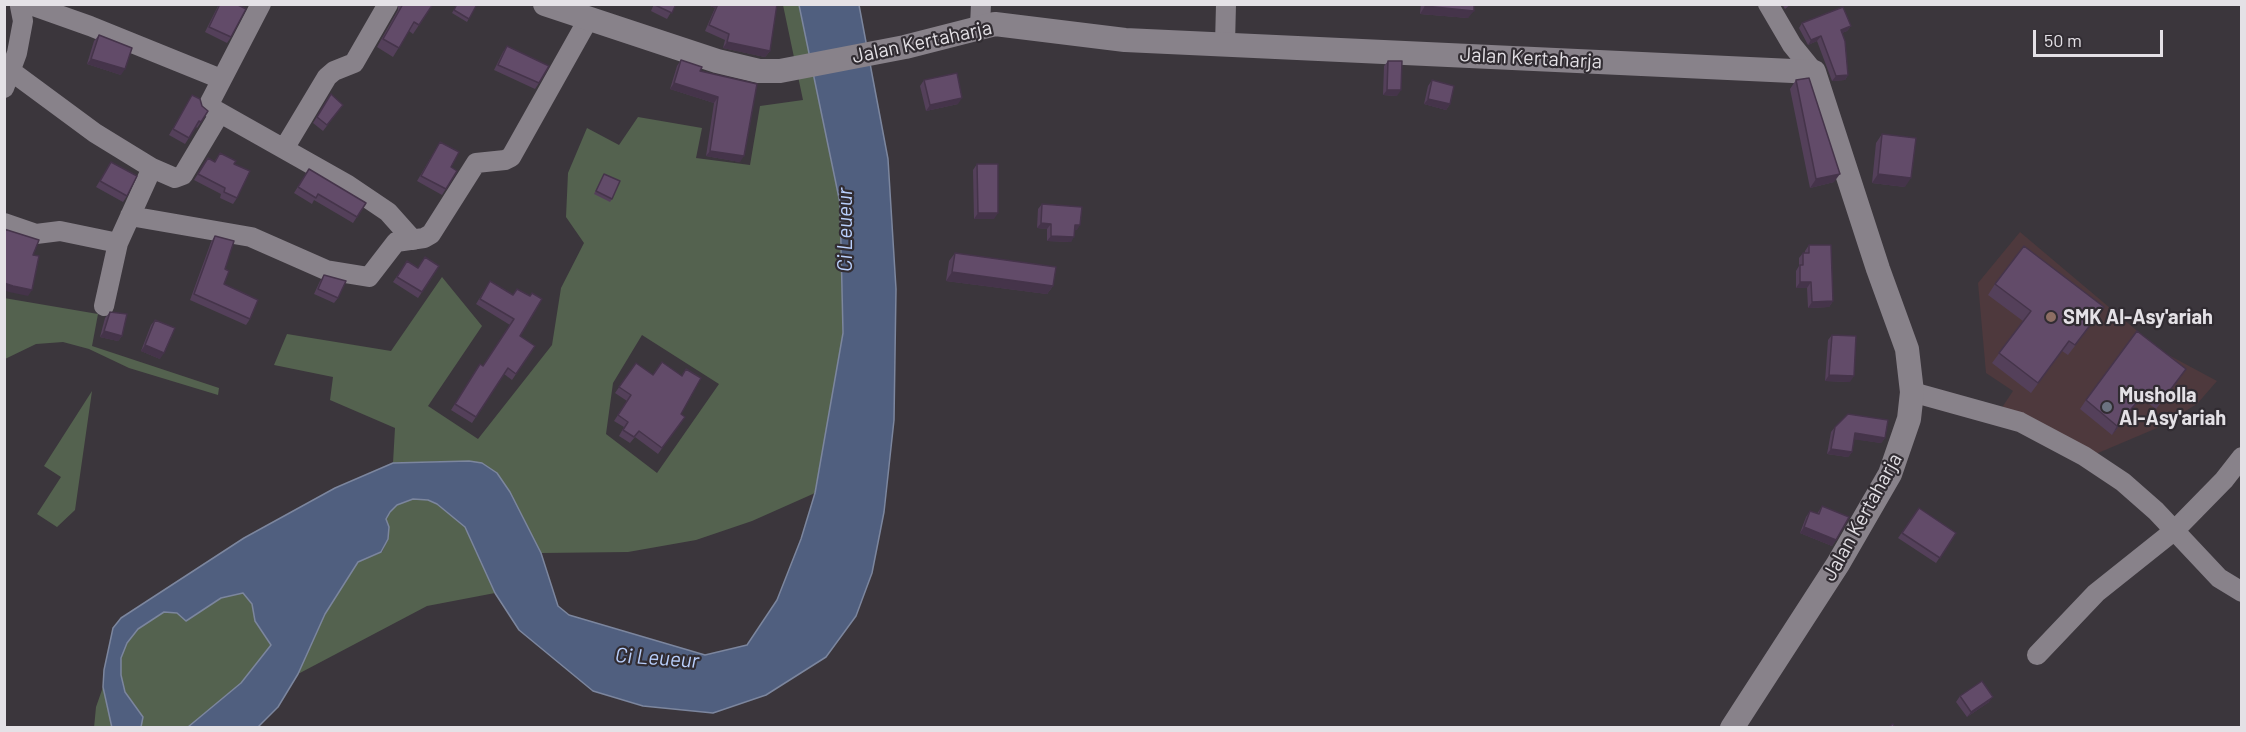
<!DOCTYPE html>
<html>
<head>
<meta charset="utf-8">
<style>
	body { margin:0 }
	#map { position:relative; width:2246px; height:732px; overflow:hidden; background:#3b363c; font-family:Barlow,sans-serif }
	canvas { display:block }
	.frame { position:absolute; inset:0; border:6px solid #e4e1e6; pointer-events:none }
	.scale { position:absolute; left:2033px; top:30px; width:130px; height:27px; box-sizing:border-box; border:3px solid #e4e1e6; border-top:0; padding-left:8px; font-size:18px; line-height:21px; white-space:nowrap; color:#e4e1e6; -webkit-text-stroke:4px #312c32; paint-order:stroke }
</style>
</head>
<body>
<div id="map">
<canvas width="2246" height="732"></canvas>
<div class="frame"></div>
<div class="scale">50 m</div>
</div>
<script>
const context = document.querySelector('canvas').getContext('2d');
context.lineJoin = 'round';
function fillPath(path, color) { context.fillStyle = color; context.fill(path, 'evenodd'); }
const shape = rows => new Path2D(rows.map(r => 'M' + r).join(''));
function trace(path, color, width, dash) { context.strokeStyle = color; context.lineWidth = width; context.lineCap = dash ? 'butt' : 'round'; context.setLineDash(dash || []); context.stroke(path); }
function label(font, color, halo, rows, align = 'center') {
  context.font = font + ' Barlow,sans-serif'; context.lineWidth = 4.5; context.setLineDash([]); context.textBaseline = 'middle'; context.strokeStyle = halo; context.fillStyle = color; for (const [text, x, y, turn = 0] of rows) {
    context.save(); context.translate(x, y); context.rotate((+turn || 0) * Math.PI / 180); context.textAlign = isNaN(turn) ? turn : align; if (halo) context.strokeText(text, 0, 0); context.fillText(text, 0, 0); context.restore();
  }
}
const education = shape([
	[2020,232,2161,351,2217,381,2197,404,2157,428,2091,456,2001,409,2013,391,1986,373,1978,283]
]);
const green = shape([
	[783,5,799,5,840,203,843,333,815,493,752,521,696,540,628,552,541,553,510,492,469,461,393,463,395,428,330,400,333,377,274,365,287,334,391,351,442,277,482,326,428,406,478,439,552,345,561,288,584,243,566,217,568,173,587,128,619,145,638,117,702,128,696,158,750,165,760,106,803,100],
	[642,335,719,384,657,473,606,434,613,383],
	[4,298,98,314,92,346,219,388,218,395,129,368,89,349,63,342,36,344,5,359],
	[92,391,75,510,57,527,37,514,61,477,44,466],
	[413,499,428,500,437,504,465,527,495,593,427,606,298,674,325,614,358,562,382,552,388,539,389,527,386,519,390,512,397,505],
	[232,593,243,593,252,604,255,621,271,645,241,683,188,727,141,727,143,717,125,692,121,675,121,658,127,643,138,629,164,612,177,613],
	[103,687,112,727,94,728,96,707]
]);
const water = shape([
	[799,5,859,5,888,159,896,289,894,420,884,512,872,573,856,616,826,657,766,695,713,713,643,706,593,691,519,630,495,593,465,527,437,504,428,500,413,499,397,505,390,512,386,519,389,527,388,539,381,552,358,562,325,614,298,674,278,707,258,727,188,727,241,683,271,645,255,621,252,604,243,593,221,598,186,621,177,613,164,612,138,629,127,643,121,658,121,675,125,692,143,717,141,727,112,728,103,687,104,670,113,628,121,618,244,538,335,488,393,463,469,461,482,463,497,473,510,492,541,553,558,606,569,615,705,655,747,645,777,600,801,539,815,493,843,333,840,203,799,5]
]);
const minor = shape([
	[28,4,90,26,221,79],
	[261,4,208,106,348,185,388,212,413,240],
	[1768,4,1792,45,1814,72],
	[980,26,981,4],
	[1225,44,1226,4],
	[11,71,95,133,152,168,175,178,183,175,220,113],
	[4,88,17,53,23,21,20,6],
	[285,147,327,77,334,71,354,63,388,4],
	[130,216,251,237,326,270,369,277,396,242,424,238,431,234,476,163,505,160,511,157,589,18],
	[4,223,36,234,60,231,118,243],
	[104,306,118,243,152,168],
	[1912,392,2020,422,2084,456,2123,482,2156,511,2219,578,2242,592],
	[2037,655,2096,593,2175,530,2224,480,2242,457]
]);
const tertiary = shape([
	[545,4,717,61,759,71,780,71,905,47,995,24,1125,40,1814,72,1878,269,1907,349,1912,392,1909,419,1890,474,1838,564,1732,728]
]);
const wall = shape([
	[219,4,236,4,231,37,227,43,205,32],
	[398,4,433,4,413,34,409,31,393,57,377,47,398,10],
	[457,4,476,6,467,22,452,13],
	[654,4,676,4,667,19,651,11],
	[706,4,777,4,770,51,765,57,723,48,725,40,705,31,715,8],
	[1421,4,1474,4,1468,18,1420,14],
	[1782,4,1791,4,1785,9],
	[1802,23,1851,26,1847,31,1842,33,1848,75,1845,80,1832,81,1817,41,1808,45,1799,28],
	[99,35,121,75,87,64,94,41],
	[507,46,539,83,535,89,494,70,503,52],
	[681,60,700,71,757,84,740,162,706,156,714,103,670,89,677,66],
	[1388,61,1397,96,1383,95,1384,66],
	[924,80,958,104,926,111,920,86],
	[1432,80,1450,104,1446,110,1424,104,1428,86],
	[1796,80,1834,182,1810,188,1790,89],
	[331,94,339,110,323,131,313,123],
	[192,95,201,122,197,128,196,127,185,144,169,135],
	[1882,134,1905,187,1872,183,1876,143],
	[440,142,451,167,457,171,442,195,417,181],
	[220,153,234,164,237,198,233,204,220,198,221,194,194,180,208,158,214,162],
	[111,162,127,196,123,202,96,187],
	[977,164,994,219,974,219,973,170],
	[604,174,612,199,610,202,594,194],
	[305,175,366,203,353,223,314,200,312,204,294,193],
	[1042,204,1077,230,1075,230,1071,242,1047,241,1047,229,1037,228,1038,209],
	[215,236,225,269,224,284,250,319,246,325,190,300,211,242],
	[1809,245,1833,301,1829,307,1808,308,1807,288,1796,288,1796,271,1799,266,1799,258,1803,253,1805,253,1805,251],
	[955,253,1053,286,1047,294,946,281,949,261],
	[407,261,422,292,418,298,393,282],
	[324,275,338,298,334,303,314,294,320,281],
	[490,281,513,295,520,336,535,346,512,380,504,374,472,423,451,410,480,364,483,366,510,325,476,304],
	[1995,284,2097,317,2068,355,2062,351,2031,393,1992,363,2023,321,1988,295],
	[110,312,122,336,118,341,100,337,105,318],
	[155,320,160,359,141,351,151,325],
	[1832,335,1850,382,1825,381,1828,340],
	[636,363,653,375,681,376,686,369,681,414,685,417,658,454,635,437,630,443,619,436,624,427,614,421,627,401,615,393],
	[2186,369,2156,409,2141,398,2112,435,2080,409,2086,400],
	[1835,427,1885,438,1881,443,1854,439,1852,452,1848,457,1827,454,1831,432],
	[1822,506,1836,540,1832,546,1800,533,1806,517,1810,511,1817,514],
	[1919,508,1956,533,1936,563,1898,538],
	[1960,696,1989,702,1967,717,1956,702]
]);
const shadedWall = shape([
	[706,4,718,4,715,8],
	[1425,6,1474,11,1468,18,1420,14],
	[1851,26,1847,31,1837,35,1841,30],
	[1821,36,1817,41,1808,45,1811,40],
	[727,42,770,51,765,57,723,48],
	[91,59,125,69,121,75,87,64],
	[1848,75,1845,80,1832,81,1836,76],
	[674,83,718,97,714,103,670,89],
	[1387,90,1401,90,1397,96,1383,95],
	[962,98,958,104,926,111,930,105],
	[1428,99,1450,104,1446,110,1424,104],
	[710,151,744,156,740,162,706,156],
	[1840,174,1834,182,1810,188,1816,179],
	[1878,174,1911,178,1905,187,1872,183],
	[978,213,998,213,994,219,974,219],
	[1041,223,1051,224,1047,229,1037,228],
	[1075,225,1080,225,1077,230,1071,230],
	[1051,236,1074,237,1071,242,1047,241],
	[952,272,1053,286,1047,294,946,281],
	[1800,282,1811,282,1807,288,1796,288],
	[4,283,32,290,28,296,9,292,4,290],
	[1833,301,1829,307,1808,308,1812,302],
	[104,331,122,336,118,341,100,337],
	[145,345,164,353,160,359,141,351],
	[1829,375,1854,376,1850,382,1825,381],
	[2147,390,2141,398,2112,435,2117,426],
	[1855,433,1885,438,1881,443,1851,439],
	[1831,449,1852,452,1848,457,1827,454],
	[1804,527,1836,540,1832,546,1800,533],
	[1993,697,1989,702,1967,717,1971,712]
]);
const building = shape([
	[220,4,236,4,246,9,231,37,209,27,220,4],
	[403,4,433,4,419,25,414,22,399,48,383,39,403,4],
	[457,4,473,4,476,6,469,19,454,10,457,4],
	[655,4,676,4,672,13,655,5,655,4],
	[718,4,777,4,770,51,727,42,729,34,709,25,718,4],
	[1425,4,1474,4,1474,11,1425,6,1425,4],
	[1843,7,1851,26,1841,30,1845,41,1848,75,1836,76,1821,36,1811,40,1802,23,1843,7],
	[99,35,132,48,125,69,91,59,99,35],
	[507,46,549,66,539,83,498,65,507,46],
	[681,60,702,67,700,71,757,84,744,156,710,151,718,97,674,83,681,60],
	[1388,61,1402,61,1401,90,1387,90,1388,61],
	[957,73,962,98,930,105,924,80,957,73],
	[1809,78,1840,174,1816,179,1796,80,1809,78],
	[1432,80,1454,86,1450,104,1428,99,1432,80],
	[331,94,343,105,327,125,317,117,331,94],
	[192,95,200,99,202,106,208,111,201,122,199,121,189,138,173,129,192,95],
	[1882,134,1916,138,1911,178,1878,174,1882,134],
	[440,142,459,152,451,167,457,171,446,189,421,176,440,142],
	[220,153,236,161,234,164,250,171,237,198,224,192,225,188,198,174,208,158,215,162,220,153],
	[111,162,137,176,127,196,100,181,111,162],
	[977,164,998,164,998,213,978,213,977,164],
	[309,169,366,203,357,217,318,194,316,198,298,187,309,169],
	[604,174,620,181,612,199,596,191,604,174],
	[1042,204,1082,207,1080,225,1075,225,1074,237,1051,236,1051,224,1041,223,1042,204],
	[4,229,39,240,33,255,39,256,32,290,13,286,4,283,4,229],
	[215,236,234,241,225,269,229,271,224,284,258,300,250,319,194,294,215,236],
	[1809,245,1831,245,1833,301,1812,302,1811,282,1800,282,1800,265,1803,265,1803,253,1809,253,1809,245],
	[2024,246,2104,307,2075,345,2069,341,2038,383,1999,353,2031,311,1995,284,2024,246],
	[955,253,1056,267,1053,286,952,272,955,253],
	[425,257,439,266,422,292,397,277,407,261,418,268,425,257],
	[324,275,346,281,338,298,318,289,324,275],
	[490,281,513,295,517,289,530,296,532,293,542,299,520,336,535,346,516,374,508,368,476,417,455,404,480,364,483,366,514,319,480,299,490,281],
	[110,312,127,314,122,336,104,331,110,312],
	[155,320,175,328,164,353,145,345,155,320],
	[2137,331,2186,369,2162,401,2147,390,2117,426,2086,400,2137,331],
	[1832,335,1856,336,1854,376,1829,375,1832,335],
	[662,362,682,376,686,369,701,378,681,414,685,417,662,448,639,431,634,437,623,430,628,422,618,415,631,395,619,387,636,363,653,375,662,362],
	[1848,414,1888,420,1885,438,1855,433,1852,452,1831,449,1835,427,1848,414],
	[1822,506,1849,517,1836,540,1804,527,1810,511,1819,514,1822,506],
	[1919,508,1956,533,1940,558,1902,533,1919,508],
	[1982,681,1993,697,1971,712,1960,696,1982,681],
	[1893,724,1895,728,1887,728,1893,724]
]);
const markers = [
	[2051,317,6,"#8d6e63"],
	[2107,407,6,"#6b7280"]
];
const streetNames = [
	["Jalan Kertaharja",922,42,-12],
	["Jalan Kertaharja",1531,58,3],
	["Jalan Kertaharja",1862,517,-61]
];
const poiNames = [
	["SMK Al-Asy'ariah",2063,317],
	["Musholla",2119,395],
	["Al-Asy'ariah",2119,418]
];
const waterNames = [
	["Ci Leueur",845,230,-90],
	["Ci Leueur",657,658,4]
];
fillPath(education, '#4e393d');
fillPath(green, '#54624f');
fillPath(water, '#505f7f');
trace(water, '#7c869e', 1.5);
trace(minor, '#88828a', 20);
trace(tertiary, '#88828a', 24);
fillPath(wall, '#54405a');
fillPath(shadedWall, '#45344a');
fillPath(building, '#624b69');
trace(building, '#45344a', 1.5);
for (const [x, y, r, color] of markers) { const dot = new Path2D(); dot.arc(x, y, r, 0, 2 * Math.PI); context.fillStyle = color; context.fill(dot); trace(dot, '#312c32', 2); }
label('20px', '#e4e1e6', '#312c32', streetNames);
label('bold 20px', '#e4e1e6', '#312c32', poiNames, 'left');
label('italic 21px', '#b9cffc', '#312c32', waterNames);
</script>
</body>
</html>
